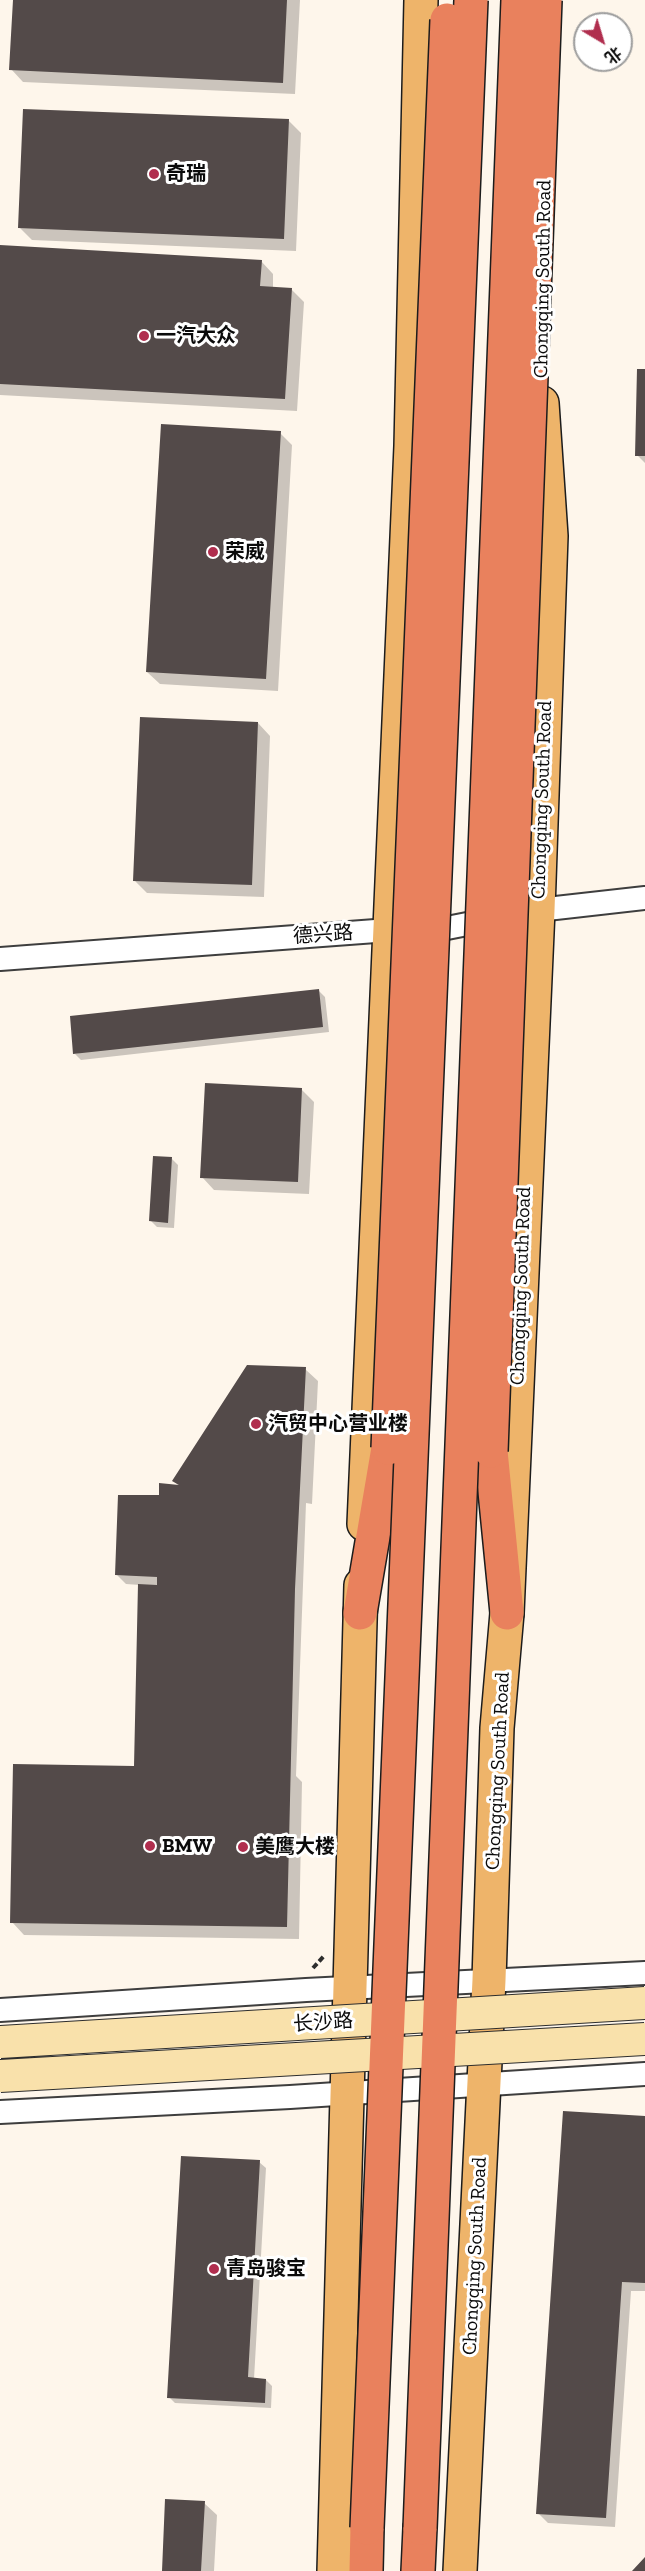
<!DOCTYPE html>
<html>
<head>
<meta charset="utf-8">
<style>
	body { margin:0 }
	#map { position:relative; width:645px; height:2571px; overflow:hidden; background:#fef6eb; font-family:"Zilla Slab","Noto Sans SC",serif }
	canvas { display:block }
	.north { position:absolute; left:573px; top:12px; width:60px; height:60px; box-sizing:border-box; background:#fff; border:2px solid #9d9d9d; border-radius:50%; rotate:142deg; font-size:16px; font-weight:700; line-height:24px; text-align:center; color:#0b0b0b }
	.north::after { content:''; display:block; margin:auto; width:21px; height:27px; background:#b02e4e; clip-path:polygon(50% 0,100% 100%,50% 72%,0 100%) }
</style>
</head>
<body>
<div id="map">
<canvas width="645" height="2571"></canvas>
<div class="north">北</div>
</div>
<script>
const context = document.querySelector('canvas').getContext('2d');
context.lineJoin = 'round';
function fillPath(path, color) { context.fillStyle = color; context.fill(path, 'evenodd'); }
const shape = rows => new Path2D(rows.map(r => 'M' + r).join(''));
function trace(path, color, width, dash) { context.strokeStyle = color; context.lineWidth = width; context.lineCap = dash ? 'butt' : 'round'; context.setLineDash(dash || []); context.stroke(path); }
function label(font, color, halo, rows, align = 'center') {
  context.font = font + ' "Zilla Slab","Noto Sans SC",serif'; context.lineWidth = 6; context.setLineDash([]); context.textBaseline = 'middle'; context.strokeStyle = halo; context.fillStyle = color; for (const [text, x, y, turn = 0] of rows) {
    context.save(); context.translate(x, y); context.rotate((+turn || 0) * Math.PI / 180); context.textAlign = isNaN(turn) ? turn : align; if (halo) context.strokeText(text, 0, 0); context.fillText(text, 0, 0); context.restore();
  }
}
const shadow = shape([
	[14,0,300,0,295,94,23,82,11,69],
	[288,120,301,133,296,251,32,240,20,228],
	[0,247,261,261,273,274,273,288,291,289,304,302,297,411,0,395],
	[645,371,645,463,637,455],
	[280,433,292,445,278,691,160,684,147,672],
	[258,723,270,736,264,897,147,893,135,881],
	[318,990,325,997,329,1032,81,1060,75,1054],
	[301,1089,314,1102,309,1194,214,1190,202,1177],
	[171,1158,178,1165,174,1228,157,1227,151,1221],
	[305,1369,318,1381,312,1504,306,1503,296,1776,302,1782,299,1939,24,1935,12,1922,138,1767,140,1585,126,1584,117,1575,160,1496,179,1486,174,1481],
	[645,2118,645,2291,631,2291,615,2527,548,2523,538,2513],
	[259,2162,266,2168,254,2379,266,2380,272,2386,271,2408,175,2403,169,2397],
	[204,2503,217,2515,214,2571,163,2571]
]);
const building = shape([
	[13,0,287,0,283,83,9,70],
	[23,109,289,119,284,239,18,228],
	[0,245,262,260,260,286,292,288,285,399,0,384],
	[637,369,645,369,645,456,635,456],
	[161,424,281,431,266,679,146,672],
	[140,717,258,722,252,885,133,881],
	[319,989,323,1027,73,1054,70,1016],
	[205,1083,302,1088,298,1182,200,1178],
	[153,1156,172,1157,168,1223,149,1221],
	[247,1365,306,1367,295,1589,287,1927,10,1923,13,1764,134,1766,138,1584,157,1585,157,1577,115,1575,118,1495,159,1495,159,1483,179,1485,172,1481],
	[563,2111,645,2116,645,2283,622,2282,606,2518,536,2514],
	[181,2156,260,2160,248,2377,266,2379,265,2403,167,2398],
	[165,2499,205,2501,201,2571,162,2571],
	[645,2557,645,2571,632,2571]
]);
const path = shape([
	[313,1968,324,1956]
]);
const street = shape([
	[0,959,389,930,447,928,538,910,645,898],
	[0,2010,306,1990,645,1973],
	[0,2112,290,2097,645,2074]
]);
const primary = shape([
	[364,1524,411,446,421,0],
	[334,2571,361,1585],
	[460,2571,489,1980,497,1728,507,1613,538,910,551,536,542,403]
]);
const highway = shape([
	[491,1451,507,1613],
	[360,1613,388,1448],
	[366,2571,367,2528],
	[418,2571,420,2528]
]);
const secondaryBridge = shape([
	[0,2042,645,2003],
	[0,2076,645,2039]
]);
const highwayBridge = shape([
	[388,1448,447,20],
	[491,1451,545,0],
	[367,2528,471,0],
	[420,2528,518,0]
]);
const markers = [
	[154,174,6,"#b02e4e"],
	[144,336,6,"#b02e4e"],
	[213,552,6,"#b02e4e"],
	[256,1424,6,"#b02e4e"],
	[150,1846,6,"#b02e4e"],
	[243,1847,6,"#b02e4e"],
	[214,2269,6,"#b02e4e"]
];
const poiNames = [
	["奇瑞",166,174],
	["一汽大众",156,336],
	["荣威",225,552],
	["汽贸中心营业楼",268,1424],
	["BMW",162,1846],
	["美鹰大楼",255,1847],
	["青岛骏宝",226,2269]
];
const streetNames = [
	["Chongqing South Road",543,279,-89],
	["Chongqing South Road",542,800,-88],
	["德兴路",323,935,-4],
	["Chongqing South Road",521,1286,-88],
	["Chongqing South Road",498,1771,-87],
	["长沙路",323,2023,-4],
	["Chongqing South Road",475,2256,-87]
];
fillPath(shadow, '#0003');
fillPath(building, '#534a49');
trace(street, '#3e3e3e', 26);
trace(primary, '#1c1c1c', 36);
trace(highway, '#1c1c1c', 36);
trace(path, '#2d2d2d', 4, [6, 3]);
trace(street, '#fff', 22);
trace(primary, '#eeb46a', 33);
trace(highway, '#e9815d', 33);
trace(secondaryBridge, '#2d2d2d', 34, []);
trace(highwayBridge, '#1c1c1c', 36, []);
trace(secondaryBridge, '#f9e1ab', 32);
trace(highwayBridge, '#e9815d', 33);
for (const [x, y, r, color] of markers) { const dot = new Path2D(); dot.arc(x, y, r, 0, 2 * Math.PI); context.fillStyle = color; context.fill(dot); trace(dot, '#fff', 2); }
label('bold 20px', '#0b0b0b', '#fff', poiNames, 'left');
label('20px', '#0b0b0b', '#fff', streetNames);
</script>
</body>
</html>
